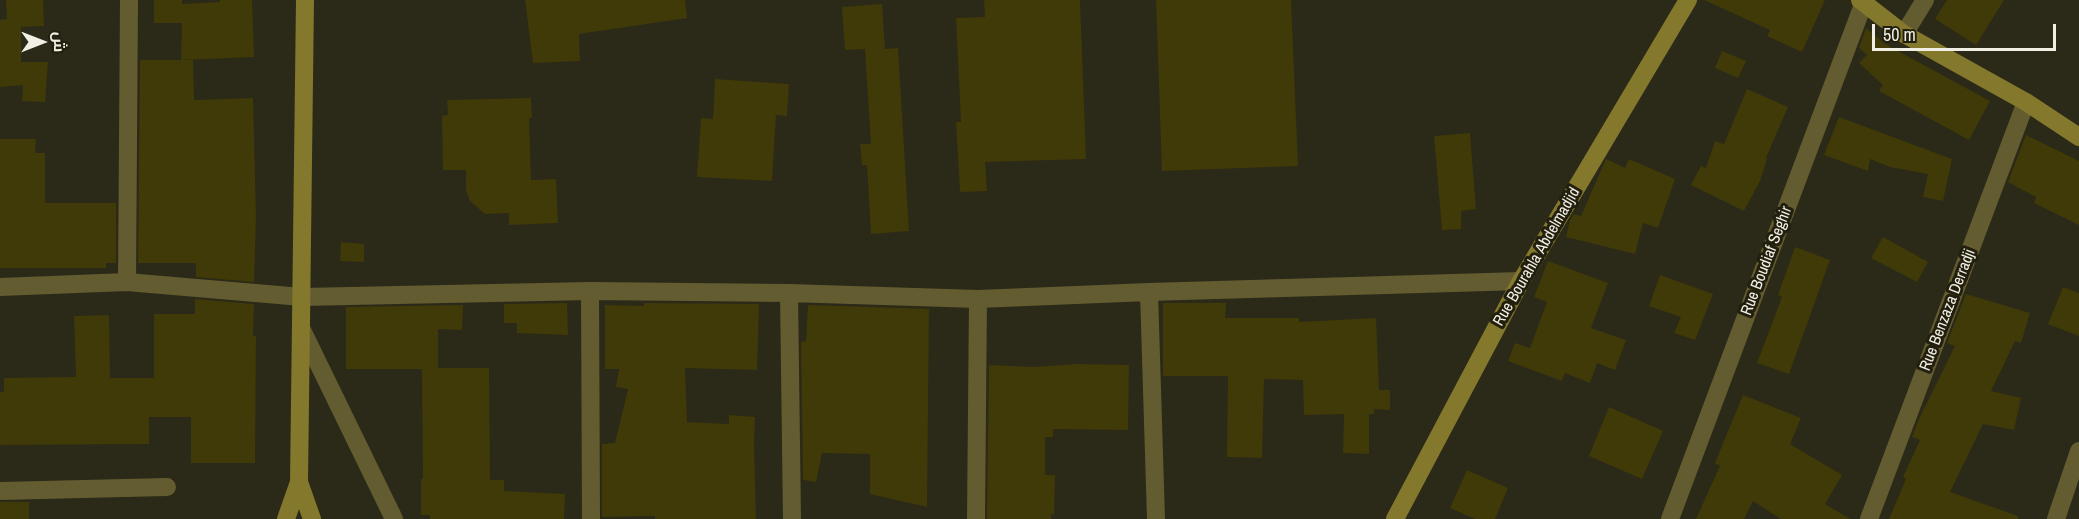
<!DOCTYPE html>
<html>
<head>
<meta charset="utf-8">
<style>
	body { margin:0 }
	#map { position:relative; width:2079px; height:519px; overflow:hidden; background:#2b2918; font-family:"Archivo Narrow",Cairo,sans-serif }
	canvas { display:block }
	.north { position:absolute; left:12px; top:12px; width:60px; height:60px; -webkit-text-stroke:4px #221f0e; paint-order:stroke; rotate:90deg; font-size:16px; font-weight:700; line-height:24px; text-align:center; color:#f1efe4 }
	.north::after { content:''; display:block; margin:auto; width:21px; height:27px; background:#f1efe4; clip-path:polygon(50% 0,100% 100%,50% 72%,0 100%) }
	.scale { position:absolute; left:1872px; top:24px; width:184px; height:27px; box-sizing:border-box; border:3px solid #f1efe4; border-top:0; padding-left:8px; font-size:18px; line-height:21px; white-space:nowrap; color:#f1efe4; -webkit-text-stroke:4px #221f0e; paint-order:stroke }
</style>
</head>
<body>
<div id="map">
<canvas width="2079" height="519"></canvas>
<div class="north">ش</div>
<div class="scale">50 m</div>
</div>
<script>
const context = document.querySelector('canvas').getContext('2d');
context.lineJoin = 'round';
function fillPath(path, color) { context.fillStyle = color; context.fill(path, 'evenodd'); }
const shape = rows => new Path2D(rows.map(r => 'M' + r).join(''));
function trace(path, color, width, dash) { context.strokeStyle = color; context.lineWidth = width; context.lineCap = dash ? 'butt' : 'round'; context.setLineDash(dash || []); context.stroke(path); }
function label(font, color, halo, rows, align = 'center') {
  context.font = font + ' "Archivo Narrow",sans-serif'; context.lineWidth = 6; context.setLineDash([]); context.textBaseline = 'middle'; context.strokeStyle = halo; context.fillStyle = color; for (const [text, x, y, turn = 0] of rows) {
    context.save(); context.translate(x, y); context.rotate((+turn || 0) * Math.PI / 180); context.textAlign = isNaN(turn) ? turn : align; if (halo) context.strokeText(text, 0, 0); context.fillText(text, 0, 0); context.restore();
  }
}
const building = shape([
	[6,0,43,0,44,26,21,27,21,62,48,62,45,102,22,101,23,85,0,87,0,20,7,19],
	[154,0,182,0,182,4,220,2,220,0,252,0,254,57,181,60,182,23,154,23],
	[525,0,685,0,687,18,579,34,580,61,533,63],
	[984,0,1080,0,1086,159,985,162,987,191,960,192,956,122,961,122,956,18,985,17],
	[1156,0,1291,0,1298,166,1162,171],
	[1704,0,1825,0,1802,52,1767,36,1770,30],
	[1947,0,2004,0,1976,45,1935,19],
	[882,4,885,49,898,48,909,231,871,234,867,165,862,165,860,144,871,144,865,49,845,50,842,7],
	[1866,28,1885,44,1990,101,1969,140,1879,91,1883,85,1859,63,1867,55,1859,48],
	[1722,51,1746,61,1738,78,1715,68],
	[140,60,193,60,194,100,253,98,256,217,254,282,196,277,196,264,194,263,138,263],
	[715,79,789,84,787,116,776,115,772,181,697,177,701,118,713,119],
	[1747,89,1788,107,1766,158,1767,159,1760,181,1744,211,1691,185,1701,166,1706,168,1715,141,1724,144],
	[531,98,532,118,529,118,531,180,556,179,558,223,509,225,509,213,485,214,470,201,466,190,466,170,443,170,442,116,448,115,447,100],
	[1839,117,1952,159,1943,201,1923,197,1928,174,1890,167,1870,159,1868,171,1824,155],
	[1470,133,1476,209,1461,211,1461,229,1442,230,1434,136],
	[2026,135,2079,161,2079,225,2034,203,2036,197,2008,182],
	[0,139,36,139,35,153,45,153,45,203,116,203,116,263,106,263,106,268,0,268],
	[1606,159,1625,168,1629,159,1675,179,1658,228,1643,223,1635,254,1566,237,1570,220,1574,214,1581,216],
	[1883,237,1928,262,1917,282,1871,258],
	[341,242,364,244,364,262,340,261],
	[1795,247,1830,260,1789,374,1757,363,1782,297,1778,295],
	[1548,261,1608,283,1591,328,1626,340,1615,370,1597,363,1590,383,1565,373,1562,381,1508,361,1515,343,1530,348,1547,302,1534,297],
	[1660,275,1713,294,1695,340,1674,333,1681,317,1649,306],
	[2063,287,2079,293,2079,336,2048,324],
	[1966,294,2030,313,2021,343,2015,341,1991,391,2021,398,2014,430,1983,424,1950,492,2018,516,2018,519,1889,519,1906,479,1903,477,1920,440,1912,437,1919,419,1955,346,1947,343],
	[195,299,254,304,253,336,256,336,255,463,191,463,191,417,149,417,149,444,0,445,0,392,4,392,4,378,76,377,74,316,109,315,110,378,154,378,154,314,195,314],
	[567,303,568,335,517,333,517,323,504,323,504,304],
	[644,303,759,304,757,370,685,368,687,422,729,424,729,415,755,417,754,441,756,519,655,519,655,516,602,517,602,444,615,443,628,389,616,387,619,369,605,369,605,305,644,306],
	[1163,303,1226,303,1225,318,1299,318,1299,322,1376,318,1379,390,1390,390,1390,410,1374,409,1374,414,1369,414,1369,454,1343,453,1344,414,1304,415,1303,380,1264,379,1262,458,1227,457,1228,376,1163,376],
	[463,305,462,330,438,329,438,368,489,368,490,480,504,480,504,491,565,494,564,519,430,519,430,515,421,515,421,479,423,479,422,369,346,369,346,307],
	[808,305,929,309,927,507,870,494,870,454,822,453,816,482,803,480,801,342,806,341],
	[1077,364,1129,365,1128,430,1053,429,1053,437,1045,437,1045,475,1055,475,1054,514,1051,514,1051,519,987,519,989,365,1033,367],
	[1743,395,1801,418,1790,444,1842,475,1825,504,1850,519,1781,519,1753,501,1744,519,1696,519,1720,466,1715,463],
	[1609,407,1663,431,1642,479,1589,456],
	[1467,470,1508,488,1495,519,1475,519,1450,508],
	[0,502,29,502,29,519,0,519]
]);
const street = shape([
	[1904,34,1925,0],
	[127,282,129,0],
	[0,287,127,282,302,297,590,291,591,519],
	[590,291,789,293],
	[1149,292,1521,281],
	[301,328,394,519],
	[0,491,167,487],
	[792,519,789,293,978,299],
	[976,519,978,299,1149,292,1156,519],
	[1670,519,1864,2],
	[1869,519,2026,102],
	[2056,519,2079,451]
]);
const secondary = shape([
	[1860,0,1904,34,2026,102,2079,137],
	[299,482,312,519],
	[286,519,299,482,305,0],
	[1395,519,1521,281,1688,0]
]);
const streetNames = [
	["Rue Bourahla Abdelmadjid",1537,257,-60],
	["Rue Boudiaf Seghir",1767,261,-69],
	["Rue Benzaza Derradji",1948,310,-69]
];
fillPath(building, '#403908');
trace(street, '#635c30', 18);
trace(secondary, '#84782d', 18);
label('16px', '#f1efe4', '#221f0e', streetNames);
</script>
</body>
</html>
